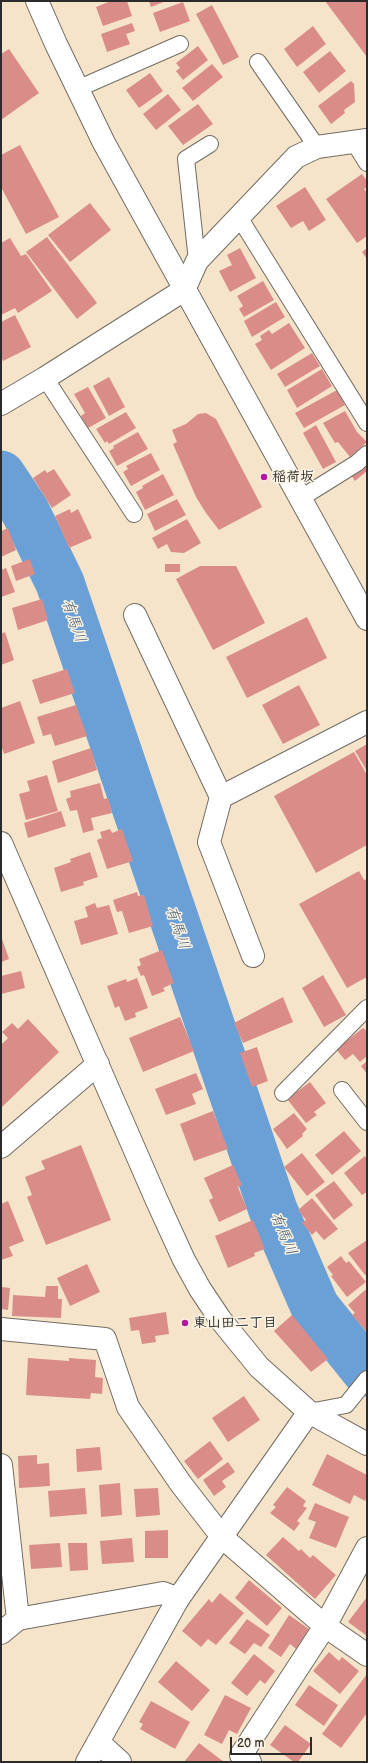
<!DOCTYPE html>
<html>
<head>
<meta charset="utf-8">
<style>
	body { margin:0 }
	#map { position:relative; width:368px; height:1763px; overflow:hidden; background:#f5e4ca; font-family:"Balsamiq Sans",sans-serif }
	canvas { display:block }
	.frame { position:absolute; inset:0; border:2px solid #2b2b2b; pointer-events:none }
	.scale { position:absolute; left:230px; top:1737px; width:82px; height:18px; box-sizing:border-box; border:2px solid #2b2b2b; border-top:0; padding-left:5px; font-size:12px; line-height:14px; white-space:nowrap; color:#2b2b2b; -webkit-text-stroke:3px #fcf5e5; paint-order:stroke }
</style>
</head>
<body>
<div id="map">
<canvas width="368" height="1763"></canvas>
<div class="frame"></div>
<div class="scale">20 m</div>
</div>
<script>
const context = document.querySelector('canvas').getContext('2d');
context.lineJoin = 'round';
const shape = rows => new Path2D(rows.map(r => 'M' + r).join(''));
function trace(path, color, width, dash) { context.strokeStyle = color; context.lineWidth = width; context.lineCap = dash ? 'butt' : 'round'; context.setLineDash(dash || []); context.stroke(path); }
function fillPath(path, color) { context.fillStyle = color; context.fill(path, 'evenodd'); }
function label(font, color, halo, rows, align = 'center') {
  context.font = font + ' "Balsamiq Sans","Klee One",sans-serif'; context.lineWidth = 3; context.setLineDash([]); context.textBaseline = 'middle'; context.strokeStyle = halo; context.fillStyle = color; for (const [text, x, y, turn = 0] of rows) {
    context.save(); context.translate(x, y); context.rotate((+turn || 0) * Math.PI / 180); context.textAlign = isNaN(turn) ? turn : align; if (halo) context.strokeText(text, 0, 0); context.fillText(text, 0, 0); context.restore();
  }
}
const river = shape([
	[1,475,25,511,60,583,273,1210,315,1307,367,1372]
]);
const building = shape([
	[111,1,127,1,132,16,103,26,96,7],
	[149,1,166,1,151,7],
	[325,1,367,1,367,57],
	[183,2,190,21,160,32,153,13],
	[212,5,239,57,223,65,196,14],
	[132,23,135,31,126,34,130,44,107,52,101,34],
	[313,26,326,44,297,67,284,49],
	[198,46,208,60,183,80,176,71,180,68,176,63],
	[9,49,39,93,1,120,1,54],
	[330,51,346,71,319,93,303,72],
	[212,64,223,77,193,101,182,88],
	[150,73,163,91,139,108,126,90],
	[351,81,354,84,355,102,344,110,345,113,331,124,318,106],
	[168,94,181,110,156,130,143,114],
	[198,104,213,124,183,145,168,126],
	[20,145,59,217,26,234,1,187,1,155],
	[362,174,367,181,367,187,364,189,367,193,367,236,357,243,326,199],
	[305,187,326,220,309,231,303,221,291,228,276,206],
	[90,203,111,230,70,262,48,235],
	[47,237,97,303,77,319,26,252],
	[10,238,21,256,26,254,52,291,18,313,15,308,1,315,1,243],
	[240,248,256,278,230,292,219,271,232,265,227,255],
	[367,248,367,259,362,252],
	[263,281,274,300,244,317,239,309,243,306,237,296],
	[276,302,285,317,252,337,244,321],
	[15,315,31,347,3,361,1,356,1,322],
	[289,323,305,348,271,370,255,344,262,340,260,336,269,330,272,334],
	[312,353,320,366,285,387,277,374],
	[322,369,332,386,297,408,287,390],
	[109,377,125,407,109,416,93,386],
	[88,387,106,418,88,428,81,416,85,413,74,394],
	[337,390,345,405,304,428,295,413],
	[345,411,357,432,367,442,350,457,338,442,335,443,323,423],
	[126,412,136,428,109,444,107,441,105,443,96,429],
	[206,413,216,419,262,507,219,530,206,513,196,497,173,444,177,442,172,430,186,424,198,414],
	[316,425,336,462,323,469,303,433],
	[138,432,148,449,117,466,109,451,114,448,113,446],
	[151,453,160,470,131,486,123,472,128,469,126,466],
	[367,455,367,471,355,481,348,471],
	[54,469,71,495,52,508,33,478,45,470,47,473],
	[163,474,174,495,145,510,136,492,143,488,142,486],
	[177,499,186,515,155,531,147,514],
	[70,509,71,513,78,509,92,538,69,548,55,516],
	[187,519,201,543,184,553,171,552,167,544,158,549,152,538],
	[8,528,16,550,1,557,1,531],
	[30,559,35,574,16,581,11,566],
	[165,564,180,564,180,572,165,572],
	[200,566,236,566,265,623,213,650,176,579],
	[6,568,15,592,1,597,1,570],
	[42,599,48,620,18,630,12,608],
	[307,617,327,658,247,698,226,657],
	[5,632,14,660,1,665,1,634],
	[67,669,75,693,40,704,32,680],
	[299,685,320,725,283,744,262,705],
	[20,701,35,743,4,754,1,745,1,708],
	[76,705,87,736,55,746,51,734,43,736,37,717],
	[367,744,367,771,355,751],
	[91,748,97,770,58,783,52,761],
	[354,752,367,775,367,845,316,873,274,796],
	[47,775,58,811,26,820,19,794,30,791,27,781],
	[100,783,104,799,108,798,112,813,91,818,94,830,83,833,77,810,70,811,66,799,71,797,70,791],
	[61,811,66,826,28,838,24,823],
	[110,829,112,833,122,829,133,861,107,869,97,840,102,838,100,832],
	[90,852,98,877,83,882,84,885,61,892,54,868,71,862,70,859],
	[359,871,364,880,367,879,367,977,347,988,299,904],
	[137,892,138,896,144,895,153,926,129,933,122,911,117,912,113,900],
	[95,903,97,908,109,905,118,934,81,945,74,921,88,917,85,907],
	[1,936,9,959,1,962],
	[162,950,174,983,163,988,165,991,152,996,144,975,141,976,137,967,141,965,139,959],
	[21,971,25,988,1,994,1,976],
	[323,975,346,1015,324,1027,302,988],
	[137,978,148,1008,135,1013,136,1017,125,1021,119,1006,115,1008,107,986,126,979,127,982],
	[283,997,293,1022,243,1043,234,1023],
	[180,1017,194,1051,143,1072,129,1038],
	[28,1019,59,1052,1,1108,1,1045,8,1038,2,1032,12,1023,18,1029],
	[363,1028,367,1031,367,1056,360,1062,353,1054,345,1060,336,1049],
	[257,1047,268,1081,252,1087,240,1053],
	[367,1061,367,1074,361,1066],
	[196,1073,203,1089,192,1094,196,1104,166,1115,155,1089],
	[310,1082,326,1103,314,1112,317,1115,306,1123,287,1099],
	[213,1111,228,1149,194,1161,180,1124],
	[294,1113,307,1129,302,1134,303,1136,287,1149,273,1129],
	[344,1131,361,1151,332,1175,315,1155],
	[81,1145,111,1220,46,1245,27,1197,32,1195,25,1177,45,1169,41,1161],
	[302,1153,325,1182,307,1196,284,1167],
	[365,1156,367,1159,367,1192,362,1195,344,1173],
	[233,1165,242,1185,238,1187,247,1209,219,1222,209,1200,213,1198,204,1178],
	[334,1181,353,1205,334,1220,315,1195],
	[312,1198,338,1229,324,1240,316,1231,312,1235,302,1223,306,1220,298,1210],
	[8,1201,24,1241,9,1247,13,1256,1,1260,1,1204],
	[253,1220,265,1249,254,1253,255,1256,228,1268,215,1236],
	[367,1240,367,1274,365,1275,348,1253],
	[341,1256,346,1263,349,1261,366,1282,347,1297,331,1276,333,1275,327,1267],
	[87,1264,100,1292,70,1306,57,1278],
	[46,1286,58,1286,58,1299,62,1299,61,1318,12,1316,13,1295,45,1297],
	[1,1287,10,1288,8,1310,1,1309],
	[365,1290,367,1291,367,1332,352,1315,355,1313,348,1305],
	[166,1312,169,1334,155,1336,156,1342,142,1344,139,1330,131,1331,129,1318],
	[292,1315,328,1359,311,1372,274,1331],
	[28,1358,69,1361,69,1358,96,1360,95,1377,103,1378,102,1394,91,1393,90,1399,26,1395],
	[244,1396,260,1420,228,1442,212,1418],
	[210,1441,223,1459,198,1479,184,1461],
	[100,1447,102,1470,77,1472,76,1449],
	[327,1454,367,1475,367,1496,365,1501,354,1495,350,1504,312,1485],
	[37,1455,37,1464,49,1463,50,1486,19,1488,18,1456],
	[228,1462,235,1472,222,1481,226,1487,214,1496,203,1480],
	[120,1483,122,1515,101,1517,99,1485],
	[287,1487,306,1501,303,1506,307,1508,297,1521,300,1523,294,1531,270,1513,276,1507,273,1505],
	[85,1488,87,1514,50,1517,48,1491],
	[158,1488,160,1515,136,1517,134,1489],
	[315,1503,349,1517,336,1548,309,1538,316,1522,308,1519],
	[168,1530,168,1558,145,1558,145,1531],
	[283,1537,299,1551,301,1549,310,1558,313,1555,336,1575,315,1599,266,1555],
	[132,1538,134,1562,102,1564,100,1541],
	[60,1543,62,1567,31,1569,29,1545],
	[68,1543,87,1543,88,1570,70,1571],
	[249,1580,282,1608,267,1626,235,1598],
	[220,1593,244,1613,216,1645,208,1639,201,1647,182,1631,209,1599,212,1603],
	[367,1597,367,1636,348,1622],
	[289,1615,309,1629,296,1649,290,1644,281,1657,268,1648],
	[247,1619,270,1635,261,1647,254,1643,245,1654,229,1643],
	[329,1652,339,1661,342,1657,359,1671,340,1694,313,1671],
	[254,1654,275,1671,265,1684,260,1680,247,1696,231,1683],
	[176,1661,210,1690,192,1711,158,1682],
	[367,1674,367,1713,341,1748,322,1734],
	[309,1685,338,1705,324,1726,295,1705],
	[225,1695,251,1708,237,1734,229,1730,222,1744,204,1735],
	[151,1701,190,1722,175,1749,140,1729,143,1724,139,1722],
	[285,1725,311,1744,298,1762,294,1762,270,1745],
	[199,1743,224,1762,184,1762]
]);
const service = shape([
	[258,62,317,147],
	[77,89,180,44],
	[354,142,367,163],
	[239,217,367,423],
	[197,261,186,159,210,144],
	[45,378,134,514],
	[301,498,357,463,367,454],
	[342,1090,367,1122],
	[283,1093,367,1008],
	[309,1412,346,1405,367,1379]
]);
const minor = shape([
	[184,290,197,261,296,157,317,147,367,140],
	[135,615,221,797,209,842,253,956],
	[221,797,367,722],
	[1,1147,98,1064],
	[1,1329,105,1339,128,1407,181,1484,223,1538,325,1626,367,1655],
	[1,1465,18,1619],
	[1,1633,18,1619,163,1593,178,1599],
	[250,1762,241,1755,325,1626,367,1548]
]);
const tertiary = shape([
	[37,1,56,44,104,143,367,619],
	[1,404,45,378,184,290],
	[1,843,157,1201,184,1260,200,1289,220,1319,259,1367,309,1412,367,1444],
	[98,1742,120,1762],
	[87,1762,178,1599,309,1412]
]);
const markers = [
	[264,477,4,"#b5179e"],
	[185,1323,4,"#b5179e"]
];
const poiNames = [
	["稲荷坂",272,477],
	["東山田二丁目",193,1323]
];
const waterNames = [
	["有馬川",73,621,71],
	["有馬川",177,928,71],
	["有馬川",283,1234,67]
];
trace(river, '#6ba0d7', 49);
fillPath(building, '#da8d88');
trace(service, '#726c63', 18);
trace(minor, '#726c63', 24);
trace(tertiary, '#726c63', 24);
trace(service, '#fff', 16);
trace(minor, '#fff', 22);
trace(tertiary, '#fff', 22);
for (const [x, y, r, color] of markers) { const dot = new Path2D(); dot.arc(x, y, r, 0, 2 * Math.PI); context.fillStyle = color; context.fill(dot); trace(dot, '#fcf5e5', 1.5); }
label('bold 14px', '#2b2b2b', '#fcf5e5', poiNames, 'left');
label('italic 15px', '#455a70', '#fcf5e5', waterNames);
</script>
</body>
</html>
